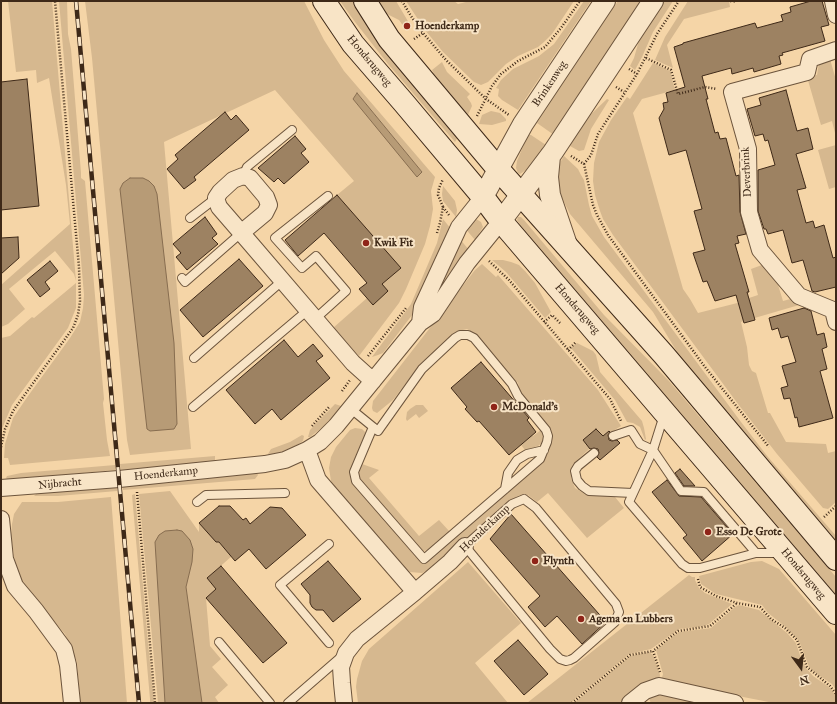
<!DOCTYPE html>
<html>
<head>
<meta charset="utf-8">
<style>
	body { margin:0 }
	#map { position:relative; width:837px; height:704px; overflow:hidden; background:#f5d5a7; font-family:"IM FELL Great Primer",serif }
	canvas { display:block }
	.frame { position:absolute; inset:0; border:2px solid #3e2918; pointer-events:none }
	.north { position:absolute; left:781px; top:648px; width:40px; height:40px; -webkit-text-stroke:3px #f8e4c6; paint-order:stroke; rotate:165deg; font-size:11px; font-weight:700; line-height:16px; text-align:center; color:#3e2918 }
	.north::after { content:''; display:block; margin:auto; width:14px; height:18px; background:#3e2918; clip-path:polygon(50% 0,100% 100%,50% 72%,0 100%) }
</style>
</head>
<body>
<div id="map">
<canvas width="837" height="704"></canvas>
<div class="frame"></div>
<div class="north">N</div>
</div>
<script>
const c = document.querySelector('canvas').getContext('2d');
c.lineJoin = 'round';
function fillPath(path, color) { c.fillStyle = color; c.fill(path, 'evenodd'); }
const poly = rows => new Path2D(rows.map(r => 'M' + r).join(''));
function trace(path, color, width, dash) { c.strokeStyle = color; c.lineWidth = width; c.lineCap = dash ? 'butt' : 'round'; c.setLineDash(dash || []); c.stroke(path); }
function write(font, color, halo, rows, align = 'center') {
  c.font = font + ' "IM FELL Great Primer",serif'; c.lineWidth = 4; c.setLineDash([]); c.textBaseline = 'middle'; c.strokeStyle = halo; c.fillStyle = color; for (const [text, x, y, turn = 0] of rows) {
    c.save(); c.translate(x, y); c.rotate((+turn || 0) * Math.PI / 180); c.textAlign = isNaN(turn) ? turn : align; if (halo) c.strokeText(text, 0, 0); c.fillText(text, 0, 0); c.restore();
  }
}
const green = poly([
	[8,1,52,1,76,281,74,274,55,251,9,289,25,309,8,324,1,327,1,285,70,224,66,185,49,78,37,83,36,70,16,72],
	[59,1,67,1,68,34,71,49,81,173,81,178,85,181,104,399,103,403,107,440,110,456,10,465,8,458,4,458,5,444,13,418,28,396,70,338,80,322,83,308,84,295],
	[85,1,304,1,324,40,344,71,435,177,431,191,433,209,430,226,425,244,406,289,399,303,359,356,333,328,367,298,373,304,382,284,400,268,337,195,354,181,275,90,164,142,191,449,130,455,127,440,92,58],
	[357,93,422,172,417,176,353,99],
	[340,1,357,1,459,135,455,142,388,64,355,22],
	[378,1,396,1,409,23,404,27,399,20,387,14],
	[406,1,454,1,458,4,470,1,574,1,552,34,544,42,538,47,518,56,506,64,488,82,481,85,474,82,443,52,425,30],
	[584,1,591,1,518,110,502,100,498,96,499,89,496,88,501,80,513,69,539,56,554,44],
	[618,1,645,1,554,135,537,123],
	[664,1,673,1,653,32,642,57,635,70,630,66,634,58,640,37],
	[688,1,729,1,730,7,684,19,667,45,673,68,655,60,665,37],
	[830,59,836,80,836,137,832,121,821,125,807,77,817,75,819,63],
	[442,62,447,72,470,94,467,97,471,103,472,106,467,117,441,88,432,70],
	[653,63,670,71,675,90,642,99,633,113,683,289,690,299,698,313,749,300,749,298,758,295,751,269,762,265,775,275,783,301,794,298,800,302,799,305,741,322,747,347,749,365,752,371,756,373,768,413,770,413,786,442,826,444,828,453,836,451,836,502,828,509,823,508,777,454,738,404,613,235,603,219,600,211,595,195,593,181,594,163,599,142,611,120,627,97,630,99],
	[607,99,609,100,591,129,584,150,579,151,570,146,585,120],
	[491,111,500,113,506,119,506,121,492,125,479,124,482,115],
	[529,135,531,135,546,145,532,166,520,174,518,173,516,168,517,161,522,149],
	[836,145,836,187,829,189,818,150],
	[564,156,578,169,581,175,584,180,589,205,592,216,604,237,741,422,768,457,836,536,836,552,703,395,653,312,570,214,560,194,557,174,561,161],
	[443,186,455,201,457,210,456,217,443,201,442,194],
	[518,217,521,217,524,220,604,315,669,381,836,577,836,601,529,239,517,220],
	[443,219,451,229,419,306,383,353,378,355,372,357,411,304,437,243],
	[476,219,481,222,483,227,475,240,464,227,471,221],
	[459,238,469,250,436,296],
	[492,260,503,260,511,262,519,265,525,271,535,283,551,312,545,318,506,272],
	[482,264,496,277,498,275,598,390,621,426,610,433,609,431,575,462,571,470,571,478,575,488,585,494,595,496,607,495,615,497,624,508,587,538,548,493,537,502,528,495,520,495,516,497,436,566,422,573,410,572,405,570,334,486,331,481,329,468,331,457,336,447,350,430,355,428,362,429,366,433,350,474,351,480,419,559,543,457,552,441,552,435,550,429,520,394,518,383,474,333,467,329,463,330,456,333,419,366,393,400,377,413,373,411,372,408,373,401,475,270],
	[76,283,76,308,68,328,12,405,1,431,1,338,10,336,32,317,34,318],
	[577,343,593,351,596,355,600,372,642,421,644,428,646,439,645,440,640,427,633,423,627,422,615,400,571,348],
	[335,404,341,406,324,426,310,437,308,437,310,430],
	[416,405,423,405,428,411,419,418,416,414,407,421,406,419,407,412,410,409],
	[541,430,544,436,543,442,538,446,525,450,521,445,532,435,533,436],
	[302,435,304,436,303,441,297,445,281,452,269,455,268,454,271,449,290,442],
	[215,456,215,460,213,462,121,470,120,464],
	[362,464,379,470,369,478,419,536,439,520,450,532,429,550,423,551,361,481,359,476,359,473],
	[115,465,115,470,8,480,6,478,7,476,21,473],
	[257,473,258,475,255,479,123,490,122,485],
	[117,486,117,491,58,496,34,496,37,493],
	[170,491,199,532,199,523,219,542,232,556,207,578,216,589,206,598,210,646,221,659,212,667,228,685,215,697,219,703,158,703,139,494],
	[135,494,148,643,154,703,150,703,150,699,132,495],
	[111,497,127,703,80,703,77,662,69,643,65,634,27,590,20,578,15,563,11,535,12,524,14,514,22,502,58,502],
	[762,561,779,569,836,635,836,690,832,684,817,674,809,667,799,641,787,628,768,613,762,605,716,594,701,584,699,576,751,562],
	[468,562,521,623,475,663,508,703,358,703,356,687,357,679,362,661,369,649],
	[689,575,692,577,695,577,695,580,699,588,705,593,732,604,709,624,704,626,679,629,651,649,629,654,570,703,527,703],
	[739,605,759,610,787,633,796,643,802,661,806,668,813,676,829,687,836,696,836,703,774,703,661,681,663,674,656,650,679,632,711,628,735,607],
	[649,652,653,655,660,675,659,681,638,688,621,703,574,703,630,656],
	[662,694,713,703,651,703,648,697]
]);
const water = poly([
	[357,93,422,172,417,177,353,99,357,93],
	[130,178,143,178,149,181,154,186,157,194,174,343,177,424,174,429,150,431,147,429,120,189,123,183,130,178],
	[177,530,182,531,190,540,193,549,192,562,186,587,202,703,165,703,155,542,159,535,165,531,177,530]
]);
const building = poly([
	[811,1,822,1,829,25,821,27,825,41,782,53,783,55,779,56,781,64,754,72,753,68,732,74,731,68,702,76,708,99,706,99,715,133,718,132,720,139,726,138,736,176,739,175,740,212,746,234,737,236,739,243,735,244,749,292,747,292,755,320,744,323,736,295,715,301,707,281,703,282,693,253,705,250,694,211,702,209,686,150,669,155,659,118,664,109,663,103,668,102,666,93,685,87,674,47,683,44,683,43,755,23,757,28,783,21,781,15,791,12,790,7,811,1],
	[27,79,39,206,1,210,1,82,27,79],
	[786,90,797,131,808,128,813,149,796,154,806,188,797,190,806,223,813,221,815,228,824,225,833,258,836,257,836,287,815,292,812,291,803,260,792,263,783,230,768,234,766,229,764,229,758,211,758,170,775,165,768,140,765,141,763,134,755,136,747,109,761,105,759,98,786,90],
	[225,112,231,120,236,115,249,130,194,177,196,180,184,189,167,169,178,159,175,155,225,112],
	[295,136,306,149,301,153,309,162,284,184,278,178,274,182,258,168,295,136],
	[337,195,401,268,382,284,388,291,373,305,359,289,367,283,324,233,298,256,285,240,337,195],
	[205,217,217,234,212,238,218,244,187,270,176,257,181,253,173,244,205,217],
	[18,237,19,258,1,274,1,238,18,237],
	[239,259,263,286,203,337,180,310,239,259],
	[50,261,58,271,45,282,50,289,40,297,27,280,50,261],
	[804,308,811,311,817,335,824,333,827,347,822,349,827,369,820,371,833,418,799,427,797,417,795,418,790,398,784,399,781,388,788,386,782,366,796,362,788,336,781,338,778,328,772,330,769,318,804,308],
	[284,340,298,357,313,344,323,356,316,361,330,378,281,420,272,409,255,424,226,390,284,340],
	[481,362,529,418,527,420,536,432,509,455,479,421,477,422,465,409,467,407,451,388,481,362],
	[596,429,603,436,609,431,610,432,608,435,609,440,612,441,617,440,620,443,600,460,597,457,599,453,598,449,594,448,590,449,583,440,596,429],
	[680,469,695,486,684,486,675,473,680,469],
	[667,480,679,496,701,497,733,534,702,561,683,538,687,535,652,492,667,480],
	[219,506,230,506,243,520,246,518,250,524,270,507,282,508,306,535,266,569,249,549,235,561,219,542,216,542,199,523,219,506],
	[511,514,606,622,582,644,557,616,545,627,528,607,540,596,490,539,511,514],
	[328,561,361,599,333,622,323,610,316,610,312,607,310,603,310,595,301,584,328,561],
	[221,566,287,643,263,663,206,598,216,589,207,578,221,566],
	[518,640,548,674,524,695,494,661,518,640]
]);
const path = poly([
	[402,1,411,16,423,33,446,60,486,99,509,115],
	[731,1,732,2,736,1],
	[414,39,423,33],
	[646,58,671,70,678,94,705,87,717,89],
	[629,69,637,74],
	[616,87,624,92],
	[477,116,492,86,501,74,518,61,545,47,561,28,580,1],
	[571,156,584,164,593,205,597,215,608,235,705,367,769,447],
	[584,164,591,155,598,134,637,74,657,34,679,1],
	[443,207,449,215],
	[437,233,440,223,443,207,438,195,439,188,443,179],
	[489,261,509,280,610,399,621,421],
	[544,322,552,315,560,323],
	[568,350,576,342],
	[368,356,406,308],
	[342,391,350,380],
	[312,426,330,406],
	[1,447,5,429,13,411,73,328,78,315,80,301,79,267,55,1],
	[137,492,155,703],
	[824,517,836,506],
	[698,579,700,587,716,596,737,603,760,607,771,619,785,628,797,640,807,667,830,686,836,694],
	[660,672,653,651,678,631,710,626,736,604],
	[572,703,630,655,653,651]
]);
const service = poly([
	[243,176,247,167,292,130],
	[190,218,216,198],
	[182,278,185,282,241,233],
	[315,319,346,291,316,256,302,268,275,238,328,196],
	[194,358,282,281],
	[193,407,308,310],
	[351,409,378,431,422,369,455,338,460,335,468,335,474,338,512,384,518,396,546,430,548,436,547,442,540,459,424,559,356,481,354,472,373,427],
	[664,415,653,450,681,491,704,492,756,553,781,553],
	[613,436,631,430,640,444,653,450,629,502,682,564,688,568,700,568,756,553],
	[594,453,578,466,575,471,577,480,582,486,589,491,633,493],
	[505,489,508,473,517,460,527,454,544,450],
	[524,499,536,508,616,604,619,612,615,622,574,658,570,660,566,661,560,659,550,649,465,546,512,504,524,499],
	[197,502,206,495,285,493],
	[219,642,270,703],
	[329,643,280,585,329,544],
	[288,703,341,657]
]);
const minor = poly([
	[833,1,836,15],
	[836,50,810,59,807,72,732,92,748,149,749,212,760,250,799,296,833,310,836,322],
	[241,233,265,213,269,205,266,197,250,178,243,176,233,180,220,192,216,198,219,207,251,244,353,363,373,381],
	[420,323,422,307,459,227,483,197],
	[307,450,318,480,415,592,357,639,346,653,341,667,342,683,344,703],
	[1,488,119,479,265,464,285,460,307,450,320,442,336,426,420,323,433,314,467,263,501,221],
	[1,519,5,559,15,586,36,611,64,649,68,665,72,703],
	[415,592,450,562,465,546],
	[630,703,645,691,659,686,735,703]
]);
const tertiary = poly([
	[550,156,548,177,550,195,567,245],
	[483,197,523,124,605,1],
	[501,221,553,152,653,1]
]);
const secondary = poly([
	[324,1,353,44,404,103,483,197,501,221,836,613],
	[365,1,389,39,498,169,664,355,836,559]
]);
const rail = poly([
	[76,1,139,703]
]);
const markers = [
	[407,26,4,"#8f2418"],
	[366,243,4,"#8f2418"],
	[494,407,4,"#8f2418"],
	[708,532,4,"#8f2418"],
	[535,561,4,"#8f2418"],
	[581,619,4,"#8f2418"]
];
const poiNames = [
	["Hoenderkamp",415,26],
	["Kwik Fit",374,243],
	["McDonald's",502,407],
	["Esso De Grote",716,532],
	["Flynth",543,561],
	["Agema en Lubbers",589,619]
];
const streetNames = [
	["Hondsrugweg",369,61,50],
	["Brinkenweg",550,84,-56],
	["Deverbrink",747,172,-93],
	["Hondsrugweg",577,309,49],
	["Hoenderkamp",166,474,-6],
	["Nijbracht",60,484,-5],
	["Hoenderkamp",485,529,-43],
	["Hondsrugweg",803,574,50]
];
fillPath(green, '#d6b88f');
fillPath(water, '#b79b76');
trace(water, '#876d50', 1);
fillPath(building, '#9d8262');
trace(building, '#3e2918', 1);
trace(service, '#6c543c', 10);
trace(minor, '#6c543c', 18);
trace(tertiary, '#6c543c', 22);
trace(secondary, '#3e2918', 24);
trace(path, '#3e2918', 2.5, [1, 2]);
trace(service, '#f8e4c6', 8);
trace(minor, '#f8e4c6', 16);
trace(tertiary, '#f8e4c6', 20);
trace(secondary, '#f8e4c6', 22);
trace(rail, '#3e2918', 4.5);
trace(rail, '#f8e4c6', 3, [9]);
for (const [x, y, r, color] of markers) { const dot = new Path2D(); dot.arc(x, y, r, 0, 2 * Math.PI); c.fillStyle = color; c.fill(dot); trace(dot, '#f8e4c6', 1.5); }
write('bold 11px', '#3e2918', '#f8e4c6', poiNames, 'left');
write('11px', '#3e2918', '#f8e4c6', streetNames);
</script>
</body>
</html>
